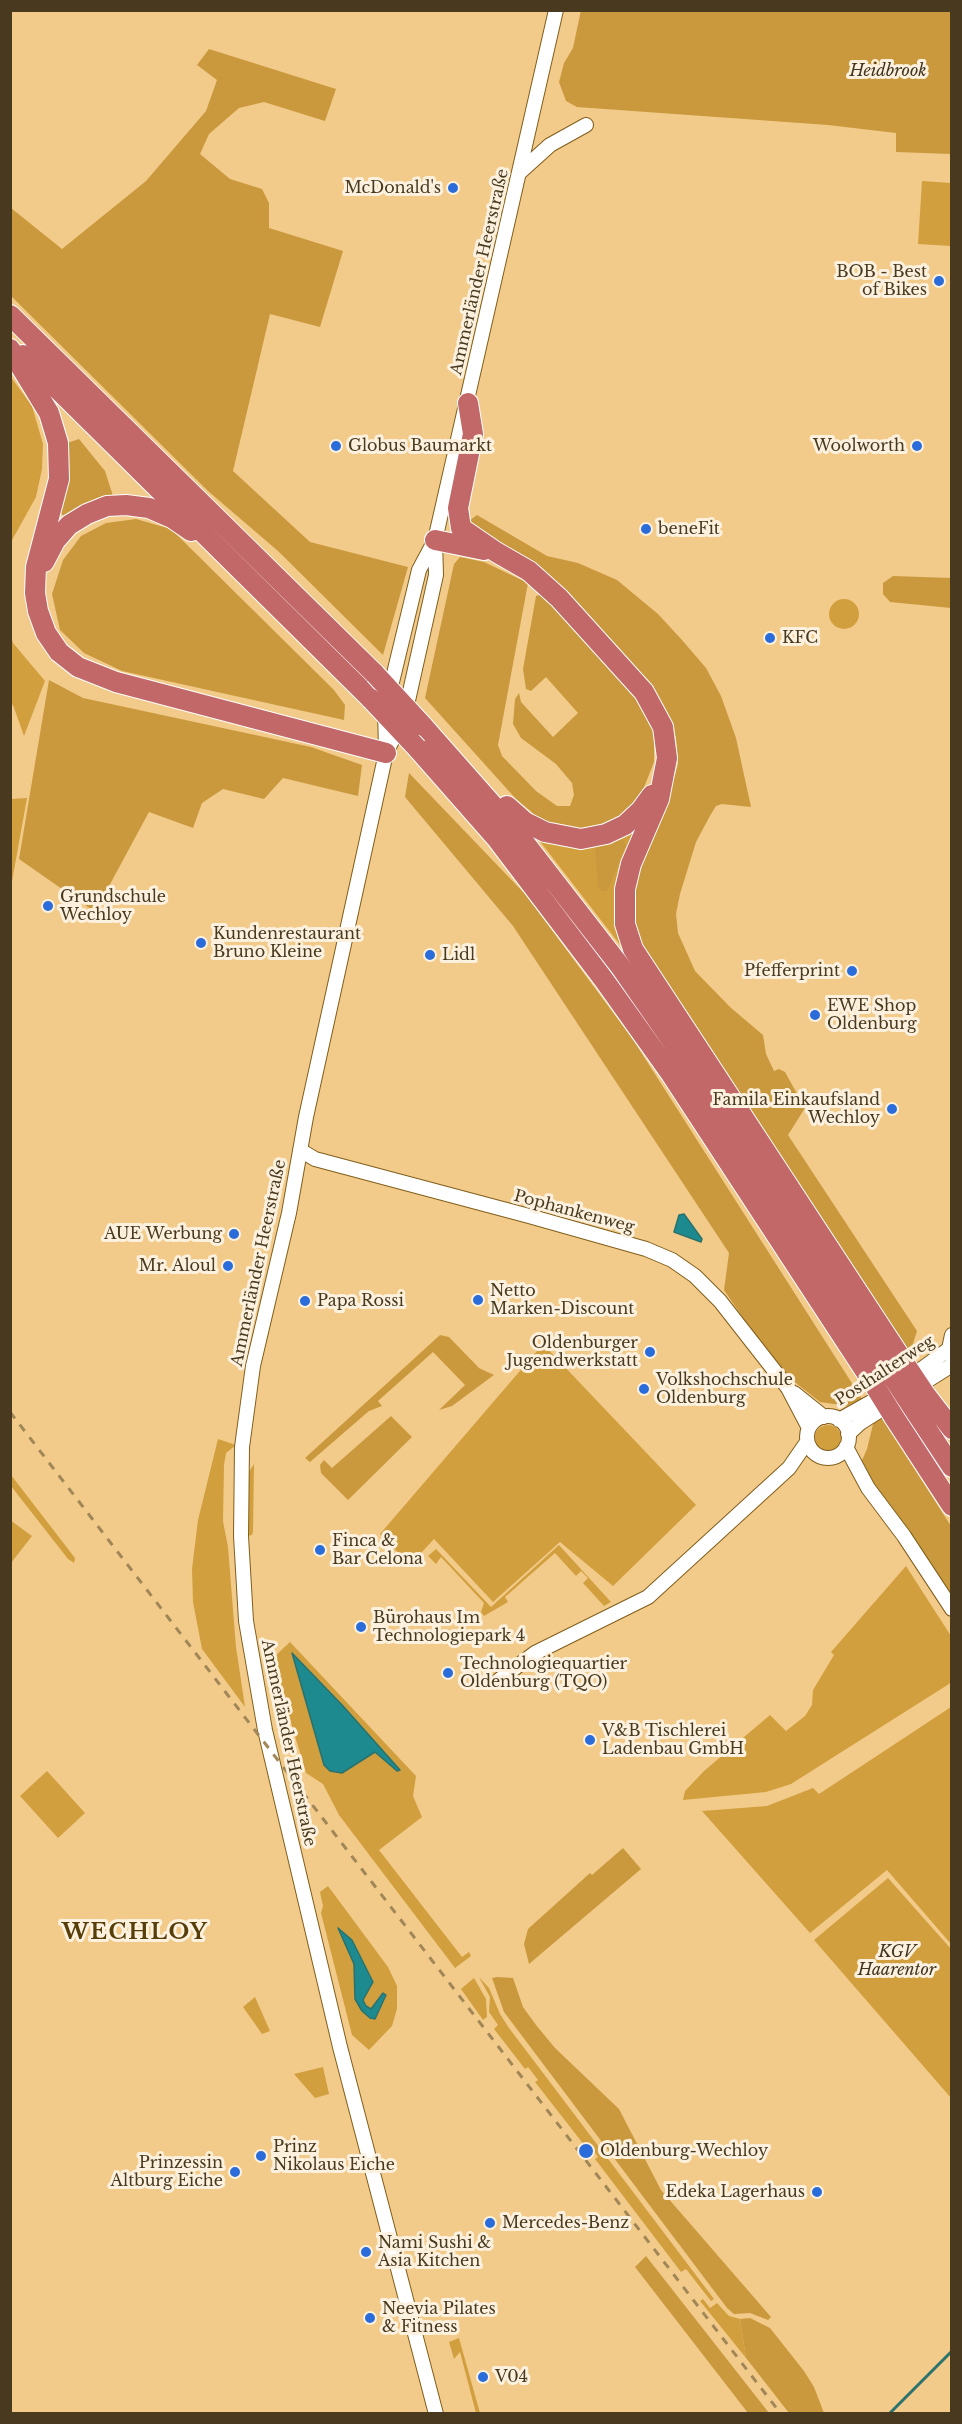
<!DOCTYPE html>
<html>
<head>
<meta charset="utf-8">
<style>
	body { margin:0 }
	#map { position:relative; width:962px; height:2424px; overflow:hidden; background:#f2cb8a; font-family:"Libre Baskerville",serif }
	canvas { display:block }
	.frame { position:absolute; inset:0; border:12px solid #493a1f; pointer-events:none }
</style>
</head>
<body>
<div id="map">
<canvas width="962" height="2424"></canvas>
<div class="frame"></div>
</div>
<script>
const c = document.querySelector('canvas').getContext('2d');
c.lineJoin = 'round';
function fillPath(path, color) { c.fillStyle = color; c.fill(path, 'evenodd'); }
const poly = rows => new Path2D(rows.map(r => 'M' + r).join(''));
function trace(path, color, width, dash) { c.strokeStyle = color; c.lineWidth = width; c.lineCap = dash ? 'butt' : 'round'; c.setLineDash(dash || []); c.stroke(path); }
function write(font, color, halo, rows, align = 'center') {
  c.font = font + ' "Libre Baskerville",serif'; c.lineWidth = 6; c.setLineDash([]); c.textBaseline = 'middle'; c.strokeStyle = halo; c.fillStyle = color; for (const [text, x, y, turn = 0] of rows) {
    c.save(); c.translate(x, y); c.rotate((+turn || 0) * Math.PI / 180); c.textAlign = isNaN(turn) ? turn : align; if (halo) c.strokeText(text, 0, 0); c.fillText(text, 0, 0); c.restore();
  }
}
const green = poly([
	[922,181,951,183,951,246,918,244],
	[11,377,32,406,43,444,42,469,36,497,11,542],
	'829 614a15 15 0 1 1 30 0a15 15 0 1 1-30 0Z',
	[11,636,13,643,45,681,24,736,13,705,11,704],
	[27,798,11,887,11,799],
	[641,818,631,959,535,835],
	[543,1344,696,1505,613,1586,560,1542,493,1602,434,1539,410,1565,380,1534],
	'815 1438a13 13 0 1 1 26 0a13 13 0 1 1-26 0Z',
	[218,1439,236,1445,226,1453,224,1465,223,1521,228,1547,236,1647,245,1707,202,1649,193,1602,192,1569,198,1520],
	[254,1464,253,1531,252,1535,247,1536,247,1475],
	[11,1475,75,1558,74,1563,68,1559,11,1486],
	[10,1520,32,1536,11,1563,10,1563],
	[559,1545,611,1602,604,1606,583,1583,588,1578,581,1571,576,1576,555,1553,505,1597,508,1602,484,1616,481,1612,484,1603,441,1557,436,1564,428,1556,436,1549,491,1607],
	[906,1566,951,1636,951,1681,949,1684,791,1784,766,1792,683,1800,685,1791,704,1771,770,1715,786,1731,805,1716,812,1705,813,1690,834,1655,831,1652],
	[290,1642,416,1776,413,1796,422,1817,379,1850,462,1957,469,1952,471,1956,455,1968,339,1815,323,1784,306,1773,281,1689,275,1656],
	[951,1707,951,1944,887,1870,810,1933,702,1811,767,1806,813,1788,819,1794],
	[47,1771,85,1813,58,1838,20,1796],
	[888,1878,951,1949,951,2098,814,1940],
	[328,1886,388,1967,397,1986,397,2009,392,2026,369,2050,352,2035,321,1913,323,1906,320,1892],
	[479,1977,489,1988,500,2014,509,2028,714,2299,711,2301,686,2269,681,2272,595,2159,598,2157,588,2144,585,2146,535,2082,538,2080,528,2067,525,2069,494,2029,498,2025,489,2012,490,1997],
	[474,1978,486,1999,487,2017,483,2020,461,1989],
	[255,1997,270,2031,262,2034,243,2007],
	[323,2067,329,2094,315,2098,294,2074],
	[703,2299,710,2308,717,2303,729,2316,740,2319,746,2358,700,2301],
	[459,2338,480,2413,476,2413,460,2352,454,2359,449,2342]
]);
const forest = poly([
	[581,10,951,11,951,154,896,152,896,133,828,125,577,107,566,101,559,82,564,63,573,48],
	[209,49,336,89,325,121,264,102,239,108,209,134,200,154,230,179,262,189,269,203,269,228,343,251,320,327,270,314,233,471,310,542,408,567,383,655,278,551,208,491,11,296,11,208,62,249,146,181,206,111,217,80,197,65],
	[79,439,105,471,114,499,66,519,60,512,67,443],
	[477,515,547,556,578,563,617,580,658,614,682,640,706,668,721,696,736,738,751,807,722,804,716,806,711,814,696,842,680,894,676,914,678,933,695,971,730,1007,763,1035,766,1054,774,1071,779,1069,785,1072,805,1108,788,1135,917,1331,909,1356,640,948,634,925,633,899,636,880,666,808,678,764,676,738,668,716,653,691,466,523],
	[136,519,171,529,334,690,345,705,344,720,122,671,84,653,60,630,52,594,63,560,81,536,106,523],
	[460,557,484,562,528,583,498,745,502,756,536,791,557,806,570,806,574,795,572,783,556,764,521,738,513,724,515,699,519,693,521,702,553,737,578,713,546,677,531,691,526,689,523,669,536,596,542,594,634,692,654,729,654,762,641,795,620,817,602,825,580,829,551,824,541,820,516,799,425,698,454,564],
	[893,576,951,578,951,608,890,602,883,594,883,583],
	[49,680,83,698,311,747,362,765,358,796,283,778,264,799,223,789,202,803,193,828,149,812,95,912,19,859],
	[409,773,525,894,632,1038,862,1399,847,1406,820,1402,787,1376,758,1340,724,1290,729,1253,513,926,405,797],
	[613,840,623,840,626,845,607,891,601,891,598,887,595,850,599,844],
	[440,1335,449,1337,479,1368,494,1375,452,1406,439,1410,465,1385,433,1352,378,1401,382,1406,369,1411,310,1462,305,1458],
	[391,1416,412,1437,348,1500,321,1473,320,1465,324,1460,332,1468],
	[881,1417,951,1526,951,1599,860,1465,867,1449,874,1420],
	[623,1848,641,1869,529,1964,524,1944,528,1929,590,1873,592,1875],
	[497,1977,513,1978,523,2007,536,2025,555,2048,619,2109,661,2190,771,2317,768,2320,750,2313,734,2314,727,2308,504,2012,492,1978],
	[646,2256,769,2413,748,2413,635,2267],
	[750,2318,770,2328,804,2371,814,2387,824,2413,789,2413,746,2358,740,2319]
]);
const water = poly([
	[684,1214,702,1239,701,1242,674,1232,679,1215,684,1214],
	[292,1653,343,1706,400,1770,397,1771,375,1752,342,1773,330,1771,324,1765,292,1653],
	[338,1928,352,1940,373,1982,363,2000,366,2006,371,2009,383,1993,386,1995,375,2019,370,2018,362,2011,355,1999,354,1964,338,1928]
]);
const stream = poly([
	[889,2414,952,2351]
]);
const tertiary = poly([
	[519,173,550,145,586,125],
	[435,540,436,575,405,714,386,753,306,1117,289,1213,253,1366,242,1447,241,1536,246,1621,265,1730,340,2047,436,2414],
	[386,748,385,711,419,570,435,540,556,10],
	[300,1150,315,1159,529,1216,646,1249,672,1260,695,1276,720,1301,788,1388,809,1428],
	[952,1335,949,1349,952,1357],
	[908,1379,949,1349],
	[794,1393,824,1417],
	'807 1437a21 21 0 1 1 42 0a21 21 0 1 1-42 0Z',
	[839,1420,887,1393],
	[848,1434,860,1423,952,1365],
	[846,1447,868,1488,904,1536,952,1609],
	[499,1680,535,1653,648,1597,789,1468,807,1442]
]);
const motorway = poly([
	[10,315,375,674],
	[10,349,49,413,58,443,59,479,36,567,35,593,38,611,46,633,59,652,78,667,116,682,386,753],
	[23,355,371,699],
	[468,403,473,434,458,508,461,528,496,552,529,571,559,598,644,692,663,727,667,758,659,799,631,864,625,889,625,924,633,949,903,1361],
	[435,540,484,550],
	[44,562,55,541,69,525,87,514,107,506,126,505,149,508,172,518,191,531],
	[423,726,513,828,620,966,686,1061,889,1371],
	[417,748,497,839,604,980,671,1074,873,1383],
	[507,806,525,822,545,832,581,839,606,834,625,825,641,810,652,795],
	[925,1394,952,1429],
	[911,1405,952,1467],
	[894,1417,952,1506]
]);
const rail = poly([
	[10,1412,781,2414]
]);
const motorwayBridge = poly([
	[375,674,423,726],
	[371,699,417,748],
	[903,1361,925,1394],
	[889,1371,911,1405],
	[873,1383,894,1417]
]);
const markers = [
	[453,188,6,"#2a6cd9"],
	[939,281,6,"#2a6cd9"],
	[336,446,6,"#2a6cd9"],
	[917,446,6,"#2a6cd9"],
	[646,529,6,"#2a6cd9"],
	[770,638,6,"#2a6cd9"],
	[48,906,6,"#2a6cd9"],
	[201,943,6,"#2a6cd9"],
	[430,955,6,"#2a6cd9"],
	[852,971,6,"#2a6cd9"],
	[815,1015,6,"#2a6cd9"],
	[892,1109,6,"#2a6cd9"],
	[234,1234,6,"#2a6cd9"],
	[228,1266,6,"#2a6cd9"],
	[478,1300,6,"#2a6cd9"],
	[305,1301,6,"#2a6cd9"],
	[650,1352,6,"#2a6cd9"],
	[644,1389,6,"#2a6cd9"],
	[320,1550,6,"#2a6cd9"],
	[361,1627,6,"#2a6cd9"],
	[448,1673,6,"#2a6cd9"],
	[590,1740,6,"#2a6cd9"],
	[586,2151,8,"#2a6cd9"],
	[261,2156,6,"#2a6cd9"],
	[235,2172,6,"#2a6cd9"],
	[817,2192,6,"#2a6cd9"],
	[490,2223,6,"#2a6cd9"],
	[366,2252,6,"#2a6cd9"],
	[370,2318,6,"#2a6cd9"],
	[483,2377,6,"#2a6cd9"]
];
const parkNames = [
	["Heidbrook",888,71],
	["KGV",897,1952],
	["Haarentor",897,1970]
];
const poiNames = [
	["McDonald's",441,188,"right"],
	["BOB - Best",927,272,"right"],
	["of Bikes",927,290,"right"],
	["Globus Baumarkt",348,446],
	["Woolworth",905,446,"right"],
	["beneFit",658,529],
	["KFC",782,638],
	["Grundschule",60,897],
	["Wechloy",60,915],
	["Kundenrestaurant",213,934],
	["Bruno Kleine",213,952],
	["Lidl",442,955],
	["Pfefferprint",840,971,"right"],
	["EWE Shop",827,1006],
	["Oldenburg",827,1024],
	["Famila Einkaufsland",880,1100,"right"],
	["Wechloy",880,1118,"right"],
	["AUE Werbung",222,1234,"right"],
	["Mr. Aloul",216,1266,"right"],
	["Netto",490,1291],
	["Marken-Discount",490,1309],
	["Papa Rossi",317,1301],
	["Oldenburger",638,1343,"right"],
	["Jugendwerkstatt",638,1361,"right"],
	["Volkshochschule",656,1380],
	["Oldenburg",656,1398],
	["Finca &",332,1541],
	["Bar Celona",332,1559],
	["Bürohaus Im",373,1618],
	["Technologiepark 4",373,1636],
	["Technologiequartier",460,1664],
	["Oldenburg (TQO)",460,1682],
	["V&B Tischlerei",602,1731],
	["Ladenbau GmbH",602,1749],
	["Prinz",273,2147],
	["Nikolaus Eiche",273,2165],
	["Oldenburg-Wechloy",600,2151],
	["Prinzessin",223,2163,"right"],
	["Altburg Eiche",223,2181,"right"],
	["Edeka Lagerhaus",805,2192,"right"],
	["Mercedes-Benz",502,2223],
	["Nami Sushi &",378,2243],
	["Asia Kitchen",378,2261],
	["Neevia Pilates",382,2309],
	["& Fitness",382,2327],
	["V04",495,2377]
];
const streetNames = [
	["Ammerländer Heerstraße",480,272,-77],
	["Pophankenweg",574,1212,15],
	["Ammerländer Heerstraße",259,1263,-78],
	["Posthalterweg",885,1371,-33],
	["Ammerländer Heerstraße",288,1743,78]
];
const districtNames = [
	["WECHLOY",135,1933]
];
fillPath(green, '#d29f3f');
fillPath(forest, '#ca993d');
fillPath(water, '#1d8a8f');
trace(water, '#2a726d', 1.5);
trace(stream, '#2a726d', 3);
trace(tertiary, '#815e1b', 16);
trace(motorway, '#fff', 22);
trace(tertiary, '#fff', 14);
trace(motorway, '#c36869', 20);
trace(rail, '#a18657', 3, [8, 8]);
trace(motorwayBridge, '#fff', 22, []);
trace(motorwayBridge, '#c36869', 20);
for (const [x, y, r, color] of markers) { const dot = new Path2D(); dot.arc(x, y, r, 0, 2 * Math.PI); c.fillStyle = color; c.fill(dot); trace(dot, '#fcf1de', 2); }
write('italic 16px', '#413521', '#fcf1de', parkNames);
write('16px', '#493a1f', '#fcf1de', poiNames, 'left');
write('16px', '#493a1f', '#fcf1de', streetNames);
c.letterSpacing = '1.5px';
write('bold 22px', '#573d07', '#fcf1de', districtNames);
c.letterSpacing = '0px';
</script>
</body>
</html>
